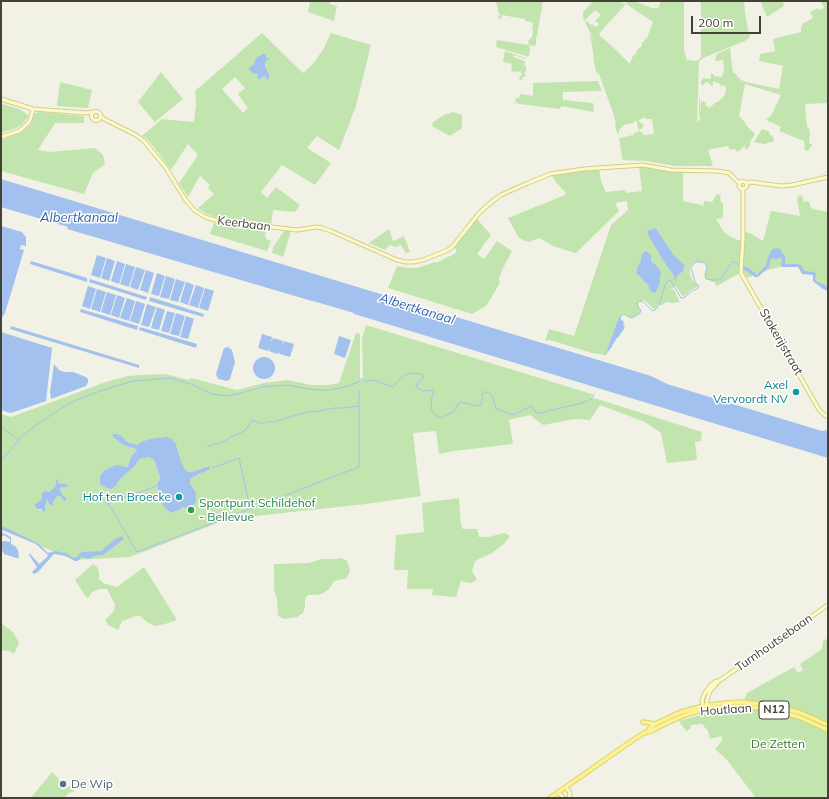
<!DOCTYPE html>
<html>
<head>
<meta charset="utf-8">
<style>
	body { margin:0 }
	#map { position:relative; width:829px; height:799px; overflow:hidden; background:#f2f1e5; font-family:Mulish,sans-serif }
	canvas { display:block }
	.frame { position:absolute; inset:0; border:2px solid #444135; pointer-events:none }
	.scale { position:absolute; left:691px; top:16px; width:70px; height:18px; box-sizing:border-box; border:2px solid #444135; border-top:0; padding-left:5px; font-size:12px; line-height:14px; white-space:nowrap; color:#444135; -webkit-text-stroke:3px #fff; paint-order:stroke }
</style>
</head>
<body>
<div id="map">
<canvas width="829" height="799"></canvas>
<div class="frame"></div>
<div class="scale">200 m</div>
</div>
<script>
const c = document.querySelector('canvas').getContext('2d');
c.lineJoin = 'round';
function fillPath(path, color) { c.fillStyle = color; c.fill(path, 'evenodd'); }
const poly = rows => new Path2D(rows.map(r => 'M' + r).join(''));
function trace(path, color, width, dash) { c.strokeStyle = color; c.lineWidth = width; c.lineCap = dash ? 'butt' : 'round'; c.setLineDash(dash || []); c.stroke(path); }
function write(font, color, halo, rows, align = 'center') {
  c.font = font + ' Mulish,sans-serif'; c.lineWidth = 3; c.setLineDash([]); c.textBaseline = 'middle'; c.strokeStyle = halo; c.fillStyle = color; for (const [text, x, y, turn = 0] of rows) {
    c.save(); c.translate(x, y); c.rotate((+turn || 0) * Math.PI / 180); c.textAlign = isNaN(turn) ? turn : align; if (halo) c.strokeText(text, 0, 0); c.fillText(text, 0, 0); c.restore();
  }
}
const green = poly([
	[310,1,330,1,330,4,337,6,334,21,308,12],
	[497,1,543,1,538,30,538,32,537,36,536,38,536,45,533,46,529,45,530,49,529,57,496,47,497,40,529,45,528,41,532,37,533,31,532,27,533,24,532,22,525,21,525,19,502,15,502,18,500,19,498,18,500,15,498,11,498,8,496,2],
	[593,1,615,1,626,4,628,1,634,1,652,8,658,8,661,1,684,1,684,51,687,60,696,61,699,60,701,57,701,1,744,1,745,12,748,30,751,33,749,38,745,41,703,58,699,62,697,122,701,118,700,117,699,117,699,98,700,98,700,116,701,101,706,102,705,105,709,108,715,103,719,101,725,95,726,89,725,85,723,86,720,85,719,83,716,83,715,81,713,82,713,85,712,86,707,82,705,83,704,85,702,85,701,83,701,81,704,78,709,79,711,78,711,73,713,74,714,76,722,77,723,73,724,72,723,60,717,61,715,60,717,54,730,48,733,73,735,73,741,80,746,82,779,89,783,66,759,61,760,54,775,51,773,39,801,32,801,27,803,26,802,24,813,18,810,12,818,8,819,10,822,9,824,7,821,1,828,1,828,103,805,104,807,127,809,128,810,134,809,143,813,145,810,147,809,150,807,151,804,149,805,145,804,143,804,141,779,131,781,127,766,120,772,114,781,95,745,84,739,116,745,122,746,125,755,134,750,142,750,145,747,149,745,149,745,146,744,145,743,148,737,152,735,149,731,150,727,146,708,150,713,166,674,166,646,161,622,160,618,137,622,158,623,160,619,138,633,135,634,135,634,133,638,132,638,130,639,130,636,120,633,123,624,125,619,130,619,133,618,134,617,133,615,125,616,125,613,113,599,74,596,72,595,66,594,64,594,61,592,45,592,44,589,33,593,40,593,39,585,22,587,21,591,25,592,24,596,27,599,24,595,21,601,15,595,10,584,21,583,16,583,12],
	[626,4,653,22,647,38,645,39,644,42,642,42,642,46,638,49,636,53,633,56,630,63,629,63,613,47,599,35,601,31],
	[645,116,646,119,652,119,654,134,643,135,642,132,639,132,639,130,642,128,644,126,642,123,641,123,638,120,644,118],
	[761,1,783,1,784,6,767,17,762,6],
	[262,33,303,73,312,65,323,50,331,33,371,45,356,106,339,150,317,136,307,148,331,163,315,185,282,165,261,192,267,198,276,187,300,205,295,212,273,210,271,225,267,223,217,218,205,213,198,208,214,194,208,188,210,185,200,176,188,197,179,183,198,155,188,144,171,170,160,155,148,140,142,136,162,119,194,122,196,104,195,91],
	[262,54,265,54,266,55,266,59,267,58,265,68,269,74,266,79,265,76,260,79,258,78,253,65,259,55],
	[235,77,245,88,238,94,248,108,243,113,222,89],
	[505,51,526,58,526,59,514,55,513,57,525,61,524,65,526,66,526,71,524,73,526,76,523,77,522,80,520,80,519,78,522,74,521,72,520,71,517,72,516,71,516,72,511,71,512,64,503,62],
	[161,72,183,99,155,122,138,102],
	[598,81,602,91,563,92,563,100,593,103,594,112,561,106,560,109,519,104,515,102,516,98,519,98,520,94,533,96,533,83],
	[60,82,92,90,88,108,57,106],
	[3,104,19,109,27,114,28,116,25,121,21,125,16,128,1,133,1,108],
	[40,112,84,116,84,123,55,123,38,150,50,152,95,148,103,155,105,164,93,173,84,194,1,171,1,140,20,133,26,129,31,124,35,113],
	[453,112,460,114,462,115,462,128,450,136,435,128,432,126,433,122,444,115],
	[762,129,770,132,769,134,773,136,774,142,771,142,764,144,754,142],
	[639,166,683,172,683,201,701,205,703,207,704,201,712,202,717,194,721,196,720,200,721,202,723,203,723,218,716,219,724,232,731,237,738,240,745,241,745,232,752,234,763,241,771,211,800,216,797,199,799,195,802,196,804,202,807,201,809,202,811,207,813,209,828,212,828,289,816,282,814,275,805,273,798,266,785,266,771,269,747,278,743,272,738,274,717,286,714,282,712,282,705,278,706,278,705,275,707,267,705,263,701,262,695,262,690,267,690,275,693,281,698,285,697,287,691,290,686,295,682,296,676,286,670,289,674,290,680,302,673,303,666,302,662,305,661,305,658,304,657,307,654,309,644,300,638,302,638,305,641,312,635,317,632,318,622,314,620,315,607,350,608,351,605,355,592,353,550,340,545,341,549,329,574,336,611,225,628,210,627,201,615,203,619,211,577,252,575,253,553,246,539,238,529,242,523,240,519,238,508,218,560,197,564,196,566,193,555,181,552,175,582,170,599,169,601,181,606,192,624,190,627,193,642,191],
	[656,228,673,254,679,261,675,280,673,274,666,265,647,231],
	[641,256,651,258,651,261,656,266,656,292,653,293,651,292,648,285,637,274,636,271,641,261],
	[477,219,491,235,477,254,484,259,497,241,512,251,502,270,499,279,500,283,486,306,472,314,388,288,397,266,408,268,417,268,435,262,436,263,454,254,457,251,454,247],
	[214,223,267,228,265,236,266,237,266,239,271,241,267,251,210,234],
	[389,229,393,241,404,236,410,252,406,253,400,244,399,246,396,247,390,245,385,250,369,243],
	[285,230,291,231,283,257,272,253,273,247],
	[366,325,592,394,591,397,702,432,701,441,695,442,697,460,667,463,661,433,645,422,600,405,590,420,575,419,543,425,530,415,509,420,513,444,454,451,439,454,436,431,413,433,418,477,421,496,366,504,228,519,130,557,74,560,2,530,3,531,1,534,1,414,11,417,106,382,128,376,140,375,166,374,188,380,191,378,237,390,264,383,288,380,311,385,328,385,339,383,356,333,360,334,360,378,363,378,362,339],
	[113,434,124,440,127,442,137,445,143,441,163,437,177,446,182,464,186,471,191,472,208,466,209,470,199,474,190,479,190,484,194,489,196,497,185,508,184,507,182,507,181,509,171,513,169,512,163,505,158,491,157,484,159,481,160,477,155,462,153,459,148,456,143,458,140,459,137,462,135,466,120,479,116,486,111,489,101,485,100,478,101,473,103,471,113,466,126,467,128,466,130,459,133,454,137,450,136,449,123,445,112,436],
	[58,481,58,483,66,484,68,487,62,487,60,489,62,494,66,498,64,501,60,496,58,495,56,496,53,502,53,506,51,505,47,500,45,506,46,510,43,512,41,510,37,509,34,506,35,504,37,504,41,500,42,492,46,491,49,492,52,490,56,487],
	[459,498,461,525,463,529,477,529,479,537,488,537,505,533,510,536,505,543,492,553,475,561,472,571,477,580,470,583,461,581,456,597,432,595,433,589,407,589,408,570,394,570,396,535,424,532,422,503],
	[341,558,347,561,350,571,347,578,334,581,330,588,322,594,316,595,308,595,305,599,305,607,303,613,297,617,284,619,278,616,277,599,274,589,274,564,309,563,321,559,335,559],
	[93,564,97,567,99,571,99,579,103,583,117,587,144,567,177,620,165,624,155,626,147,622,140,616,136,616,122,621,118,630,108,625,105,620,114,611,115,604,107,589,99,589,92,592,88,598,86,597,75,580],
	[1,623,13,632,19,643,14,654,9,651,1,650],
	[828,638,828,798,756,798,727,760,715,749,722,741,721,736,710,739,708,731,702,724,691,725,690,729,686,731,679,721,700,715,725,711,740,710,747,693,794,667,798,673,803,670,800,664,822,649,823,641],
	[52,772,58,778,58,779,60,781,59,783,60,784,58,786,63,790,70,786,75,791,69,793,64,798,31,798]
]);
const water = poly([
	[262,54,265,54,266,55,266,59,268,58,269,58,269,59,266,61,265,67,269,74,269,77,267,80,265,76,260,79,258,79,257,74,252,73,249,69,249,68,253,65,257,57],
	[1,179,651,376,667,384,822,431,828,430,828,458,374,320,354,314,354,313,313,301,312,301,67,229,68,227,1,207],
	[1,226,22,232,26,237,26,246,21,245,20,249,24,250,5,313,1,319],
	[656,228,673,254,684,265,684,267,683,271,677,276,675,281,673,274,666,265,648,235,647,231],
	[777,248,780,249,785,257,785,264,798,264,801,265,804,271,814,272,816,274,815,279,816,281,828,287,828,291,823,289,814,282,813,281,813,275,802,274,798,267,782,267,781,265,782,261,781,257,777,259,771,258,769,267,758,277,755,277,742,268,742,265,750,269,757,275,758,274,766,265,768,258,770,253,773,249],
	[645,251,648,252,651,256,651,261,656,265,661,272,659,285,656,292,654,293,650,291,648,285,636,273,637,268,641,261,641,256],
	[97,255,106,258,100,278,91,275],
	[107,258,115,261,109,281,101,278],
	[31,261,87,278,87,282,30,264],
	[117,261,125,264,119,284,111,281],
	[126,264,135,267,129,287,120,284],
	[136,267,145,270,138,290,130,287],
	[146,270,154,273,148,293,140,290],
	[157,273,165,276,159,296,151,294],
	[166,276,175,279,169,299,160,297],
	[90,279,147,297,146,300,89,282],
	[176,279,185,282,178,302,170,300],
	[186,282,194,285,188,305,180,302],
	[196,285,204,288,198,308,189,305],
	[88,286,96,289,90,309,82,306],
	[205,288,214,291,208,311,199,308],
	[97,289,106,292,100,312,91,309],
	[107,292,116,295,110,315,101,312],
	[117,295,125,298,119,318,111,315],
	[150,297,204,314,203,317,149,301],
	[127,298,135,301,129,321,120,318],
	[136,301,145,304,139,324,130,321],
	[147,304,156,307,149,327,141,325],
	[157,307,165,310,159,330,151,328],
	[81,309,138,326,137,330,80,312],
	[167,311,175,313,169,333,161,331],
	[176,313,185,316,179,336,170,334],
	[622,314,624,315,621,316,620,319,623,321,624,328,608,351,607,350,619,317],
	[186,316,194,319,188,339,180,337],
	[11,326,139,365,139,368,10,329],
	[140,327,197,344,196,348,139,330],
	[1,332,52,348,46,401,14,412,10,413,1,410],
	[262,334,272,337,271,343,273,338,283,341,282,346,284,341,294,344,290,357,280,354,280,351,279,354,274,353,269,351,269,348,268,351,258,348],
	[339,336,351,340,345,358,334,354],
	[228,347,232,350,235,362,230,379,227,381,218,379,216,374,224,348],
	'253 368a11 11 0 1 1 22 0a11 11 0 1 1-22 0Z',
	[54,364,59,370,64,372,73,372,86,377,88,379,88,382,86,386,51,399,50,392],
	[113,434,116,434,120,435,127,442,137,445,143,441,155,438,167,437,173,440,176,444,182,464,186,471,191,472,209,466,210,468,209,470,199,474,190,479,190,484,192,486,196,493,196,500,195,504,186,508,183,507,182,507,181,509,171,513,165,508,163,505,158,491,157,484,159,481,160,477,155,462,153,459,148,457,143,458,140,459,137,462,135,466,120,479,116,486,111,489,107,488,101,485,100,483,100,476,103,471,113,466,117,465,126,467,128,466,130,459,133,454,137,450,136,449,123,445,113,437,112,435],
	[57,479,58,483,66,484,68,486,67,487,62,487,60,489,62,494,66,498,66,501,64,501,60,496,57,496,53,502,53,506,49,504,48,501,47,500,45,506,46,510,43,512,41,509,37,509,34,505,41,500,42,492,46,491,49,492,55,487,56,485,56,480],
	[1,526,11,530,39,544,48,553,55,551,66,553,68,554,71,557,74,558,77,557,79,554,82,552,101,551,114,540,122,536,124,539,103,555,94,556,89,559,81,557,78,561,75,561,66,556,54,554,38,572,34,574,32,572,37,567,29,555,31,553,31,555,39,564,47,557,48,555,36,544,1,529],
	[1,532,11,537,11,544,15,546,18,550,19,558,16,558,4,554,1,548,2,543,3,541,5,541,10,542,10,539,4,535,1,537]
]);
const stream = poly([
	[625,315,632,318,640,313,641,310,638,307,637,303,639,302,642,301,653,311,656,309,659,305,665,285,668,280,671,281,681,298,685,297,692,291,697,289,699,286,695,282,691,268,695,262,701,262,705,263,707,267,705,275,706,279,712,280,717,280,723,277,727,269,732,262,735,262,739,265],
	[621,317,620,319,624,323],
	[618,337,624,328,624,326],
	[605,355,612,346],
	[363,381,374,380,392,387,395,385,402,377,407,374,413,373,421,374,423,376,422,379,417,384,416,386,419,389,424,391,433,390,434,391,431,401,432,411,437,416,442,418,448,414,453,412,455,410,458,404,461,402,478,406,481,405,482,403,482,395,484,392,487,392,491,394,493,398,496,409,514,415,531,406,533,407,536,413,540,413,582,403,591,399,594,394],
	[267,422,274,422,307,412,320,411,334,408,344,408,358,406],
	[1,426,19,441],
	[208,446,222,442,244,431,253,420,259,423,265,423],
	[1,461,23,435,52,414,72,402,100,391,133,381,171,378,191,384,212,394,226,396,238,394,262,387,271,386,288,385,308,389,319,390,330,390,349,386,360,381],
	[212,468,239,458,250,508],
	[157,486,108,503,137,552,359,467,359,390]
]);
const secondary = poly([
	[1,99,33,109,86,113,93,112],
	'91.5 116a4.5 4.5 0 1 1 9 0a4.5 4.5 0 1 1-9 0Z',
	[100,115,104,119,136,135,144,141,166,168,185,199,189,204,194,210,205,217,218,221,297,230,317,227,322,228,331,231,397,260,406,262,413,262,423,260,448,250,453,246,480,212,494,200,501,195,528,183,550,174,584,169,643,165,671,170,716,171,724,172,729,173,739,183],
	[1,137,19,131,24,127,29,122,31,117,33,109],
	[746,183,747,186,745,188,741,189,739,186,740,182,743,181,746,183,751,182,781,186,792,185,828,177],
	[743,189,743,239,741,270,741,273,818,408,822,413,828,417],
	[707,707,707,700,710,691,719,681,828,605],
	[704,710,702,700,705,693,711,685,716,681,719,681],
	[566,787,570,793,569,798],
	[558,792,564,798]
]);
const primary = poly([
	[643,722,655,724],
	[648,732,649,729,655,724,681,712,703,706,725,703,741,702,771,705,801,713,828,725],
	[550,798,633,740,644,733,648,732,651,731,669,722,685,715,698,711,715,708,738,706,771,709,799,717,828,730]
]);
const markers = [
	[796,392,4,"#0f9aa8"],
	[179,497,4,"#0f9aa8"],
	[191,510,4,"#2e9e5b"],
	[63,784,4,"#5c6f8a"]
];
const shields = [
	[774,710,30]
];
const shieldNames = [
	["N12",774,710]
];
const streetNames = [
	["Keerbaan",244,224,7],
	["Stokerijstraat",781,342,60],
	["Turnhoutsebaan",774,643,-35],
	["Houtlaan",726,710,-4]
];
const cultureNames = [
	["Axel",788,385],
	["Vervoordt NV",788,399],
	["Hof ten Broecke",171,497]
];
const leisureNames = [
	["Sportpunt Schildehof",199,503],
	["- Bellevue",199,517]
];
const parkNames = [
	["De Zetten",778,744]
];
const serviceNames = [
	["De Wip",71,784]
];
const waterNames = [
	["Albertkanaal",79,218],
	["Albertkanaal",417,309,17]
];
fillPath(green, '#c2e5af');
fillPath(water, '#a3c1ee');
trace(stream, '#a3c1ee', 1);
trace(secondary, '#d1cd96', 5);
trace(primary, '#e0d266', 5.5);
trace(secondary, '#fdfac5', 3);
trace(primary, '#fbf195', 3.5);
for (const [x, y, r, color] of markers) { const dot = new Path2D(); dot.arc(x, y, r, 0, 2 * Math.PI); c.fillStyle = color; c.fill(dot); trace(dot, '#fff', 1.5); }
for (const [x, y, w] of shields) { const box = new Path2D(); box.roundRect(x - w / 2, y - 9, w, 18, 3); c.fillStyle = '#fff'; c.fill(box); trace(box, '#444135', 1); }
write('bold 11px', '#444135', null, shieldNames);
write('12px', '#444135', '#fff', streetNames);
write('12px', '#0d838f', '#fff', cultureNames, 'right');
write('12px', '#27864d', '#fff', leisureNames, 'left');
write('12px', '#38742a', '#fff', parkNames);
write('12px', '#4e5e75', '#fff', serviceNames, 'left');
write('italic 13px', '#3261ad', '#fff', waterNames);
</script>
</body>
</html>
